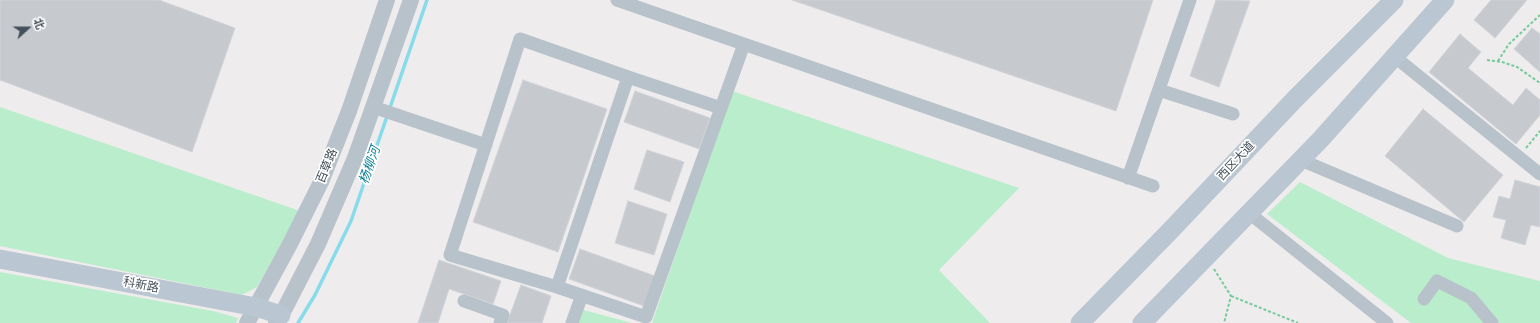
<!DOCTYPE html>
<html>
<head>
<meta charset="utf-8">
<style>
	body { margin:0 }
	#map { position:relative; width:1540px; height:323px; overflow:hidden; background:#efeced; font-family:Inter,"Noto Sans SC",sans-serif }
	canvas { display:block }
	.north { position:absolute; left:8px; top:8px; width:40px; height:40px; -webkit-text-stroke:3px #fff; paint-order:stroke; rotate:69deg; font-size:11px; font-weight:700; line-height:16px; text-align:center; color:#45515a }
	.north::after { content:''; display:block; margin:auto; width:14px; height:18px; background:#45515a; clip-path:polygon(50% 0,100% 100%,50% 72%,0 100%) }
</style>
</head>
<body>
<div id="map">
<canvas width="1540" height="323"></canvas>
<div class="north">北</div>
</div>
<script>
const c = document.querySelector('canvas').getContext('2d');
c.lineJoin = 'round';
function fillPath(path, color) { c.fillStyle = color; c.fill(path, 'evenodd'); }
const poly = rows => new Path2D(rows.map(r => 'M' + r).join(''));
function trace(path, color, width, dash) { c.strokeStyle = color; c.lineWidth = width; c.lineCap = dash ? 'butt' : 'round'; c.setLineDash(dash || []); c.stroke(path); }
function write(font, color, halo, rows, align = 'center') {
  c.font = font + ' Inter,"Noto Sans SC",sans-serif'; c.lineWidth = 3.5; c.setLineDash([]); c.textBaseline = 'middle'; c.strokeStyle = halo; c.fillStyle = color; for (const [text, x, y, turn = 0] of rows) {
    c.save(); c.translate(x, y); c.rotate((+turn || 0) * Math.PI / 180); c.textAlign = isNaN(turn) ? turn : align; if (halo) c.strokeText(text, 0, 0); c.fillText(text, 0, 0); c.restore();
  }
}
const green = poly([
	[732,91,1019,188,939,270,990,323,652,323],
	[0,107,300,211,257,287,242,295,0,246],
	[1300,182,1448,258,1540,281,1540,323,1411,323,1267,214],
	[0,272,213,311,238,318,236,323,0,323],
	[580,309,632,323,575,323]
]);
const stream = poly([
	[298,323,315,295,351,221,427,0]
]);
const building = poly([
	[0,0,159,0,235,28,192,152,0,80,0,0],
	[792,0,1153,0,1116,111,792,0],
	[1216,0,1250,1,1219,87,1190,76,1216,0],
	[1491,0,1527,0,1495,38,1474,20,1491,0],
	[1532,28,1540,34,1540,72,1514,49,1532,28],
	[1460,34,1481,52,1468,68,1513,105,1526,88,1540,100,1540,115,1516,144,1429,72,1460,34],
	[523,80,607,109,558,252,473,222,523,80],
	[635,91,710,118,699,149,624,122,635,91],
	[1423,109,1503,175,1464,222,1385,156,1423,109],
	[647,150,684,162,670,202,634,189,647,150],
	[1515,180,1540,187,1540,227,1531,225,1525,245,1501,238,1506,220,1493,217,1499,196,1510,199,1515,180],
	[628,201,667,214,654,255,615,243,628,201],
	[580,249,655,276,644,306,569,279,580,249],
	[439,260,501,281,493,304,449,289,438,323,418,323,439,260],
	[521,285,551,296,542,323,507,323,521,285]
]);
const path = poly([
	[1487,60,1502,62,1517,67,1540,83],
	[1498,61,1509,44,1540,15],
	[1526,148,1540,131],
	[1214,269,1231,296,1224,323],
	[1231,296,1298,323]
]);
const minor = poly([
	[617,0,1153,186],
	[1395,57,1540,174],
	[1159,90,1233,114],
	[373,107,486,145],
	[721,108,628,77,557,287,646,317,721,108,744,44],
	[1301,160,1457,226],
	[1128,178,1190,0],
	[1249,213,1387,323],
	[557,287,450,255,520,39,628,77],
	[1424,299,1437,281,1471,298,1492,323],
	[464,301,503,315,500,323],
	[572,323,582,295]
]);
const tertiary = poly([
	[247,323,290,244,321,182,349,111,387,0],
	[276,323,285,308,318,244,355,158,411,0]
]);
const secondary = poly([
	[0,259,256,307,281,315],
	[1080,323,1170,231,1295,99,1394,0],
	[1142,323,1321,139,1445,0]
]);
const streetNames = [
	["西区大道",1236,161,-47],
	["百草路",327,166,-68],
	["科新路",141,285,11]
];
const waterNames = [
	["杨柳河",370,165,-71]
];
fillPath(green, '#baedcb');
trace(stream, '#88dbea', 3.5);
fillPath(building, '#c6cacf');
trace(building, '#d0d3d8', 1);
trace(path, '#73cb9a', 2, [3, 2]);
trace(minor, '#b8c2ca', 13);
trace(tertiary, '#b8c2ca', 16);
trace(secondary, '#bac6d1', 19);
write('12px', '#45515a', '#fff', streetNames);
write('italic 13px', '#0e8195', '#fff', waterNames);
</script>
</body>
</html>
